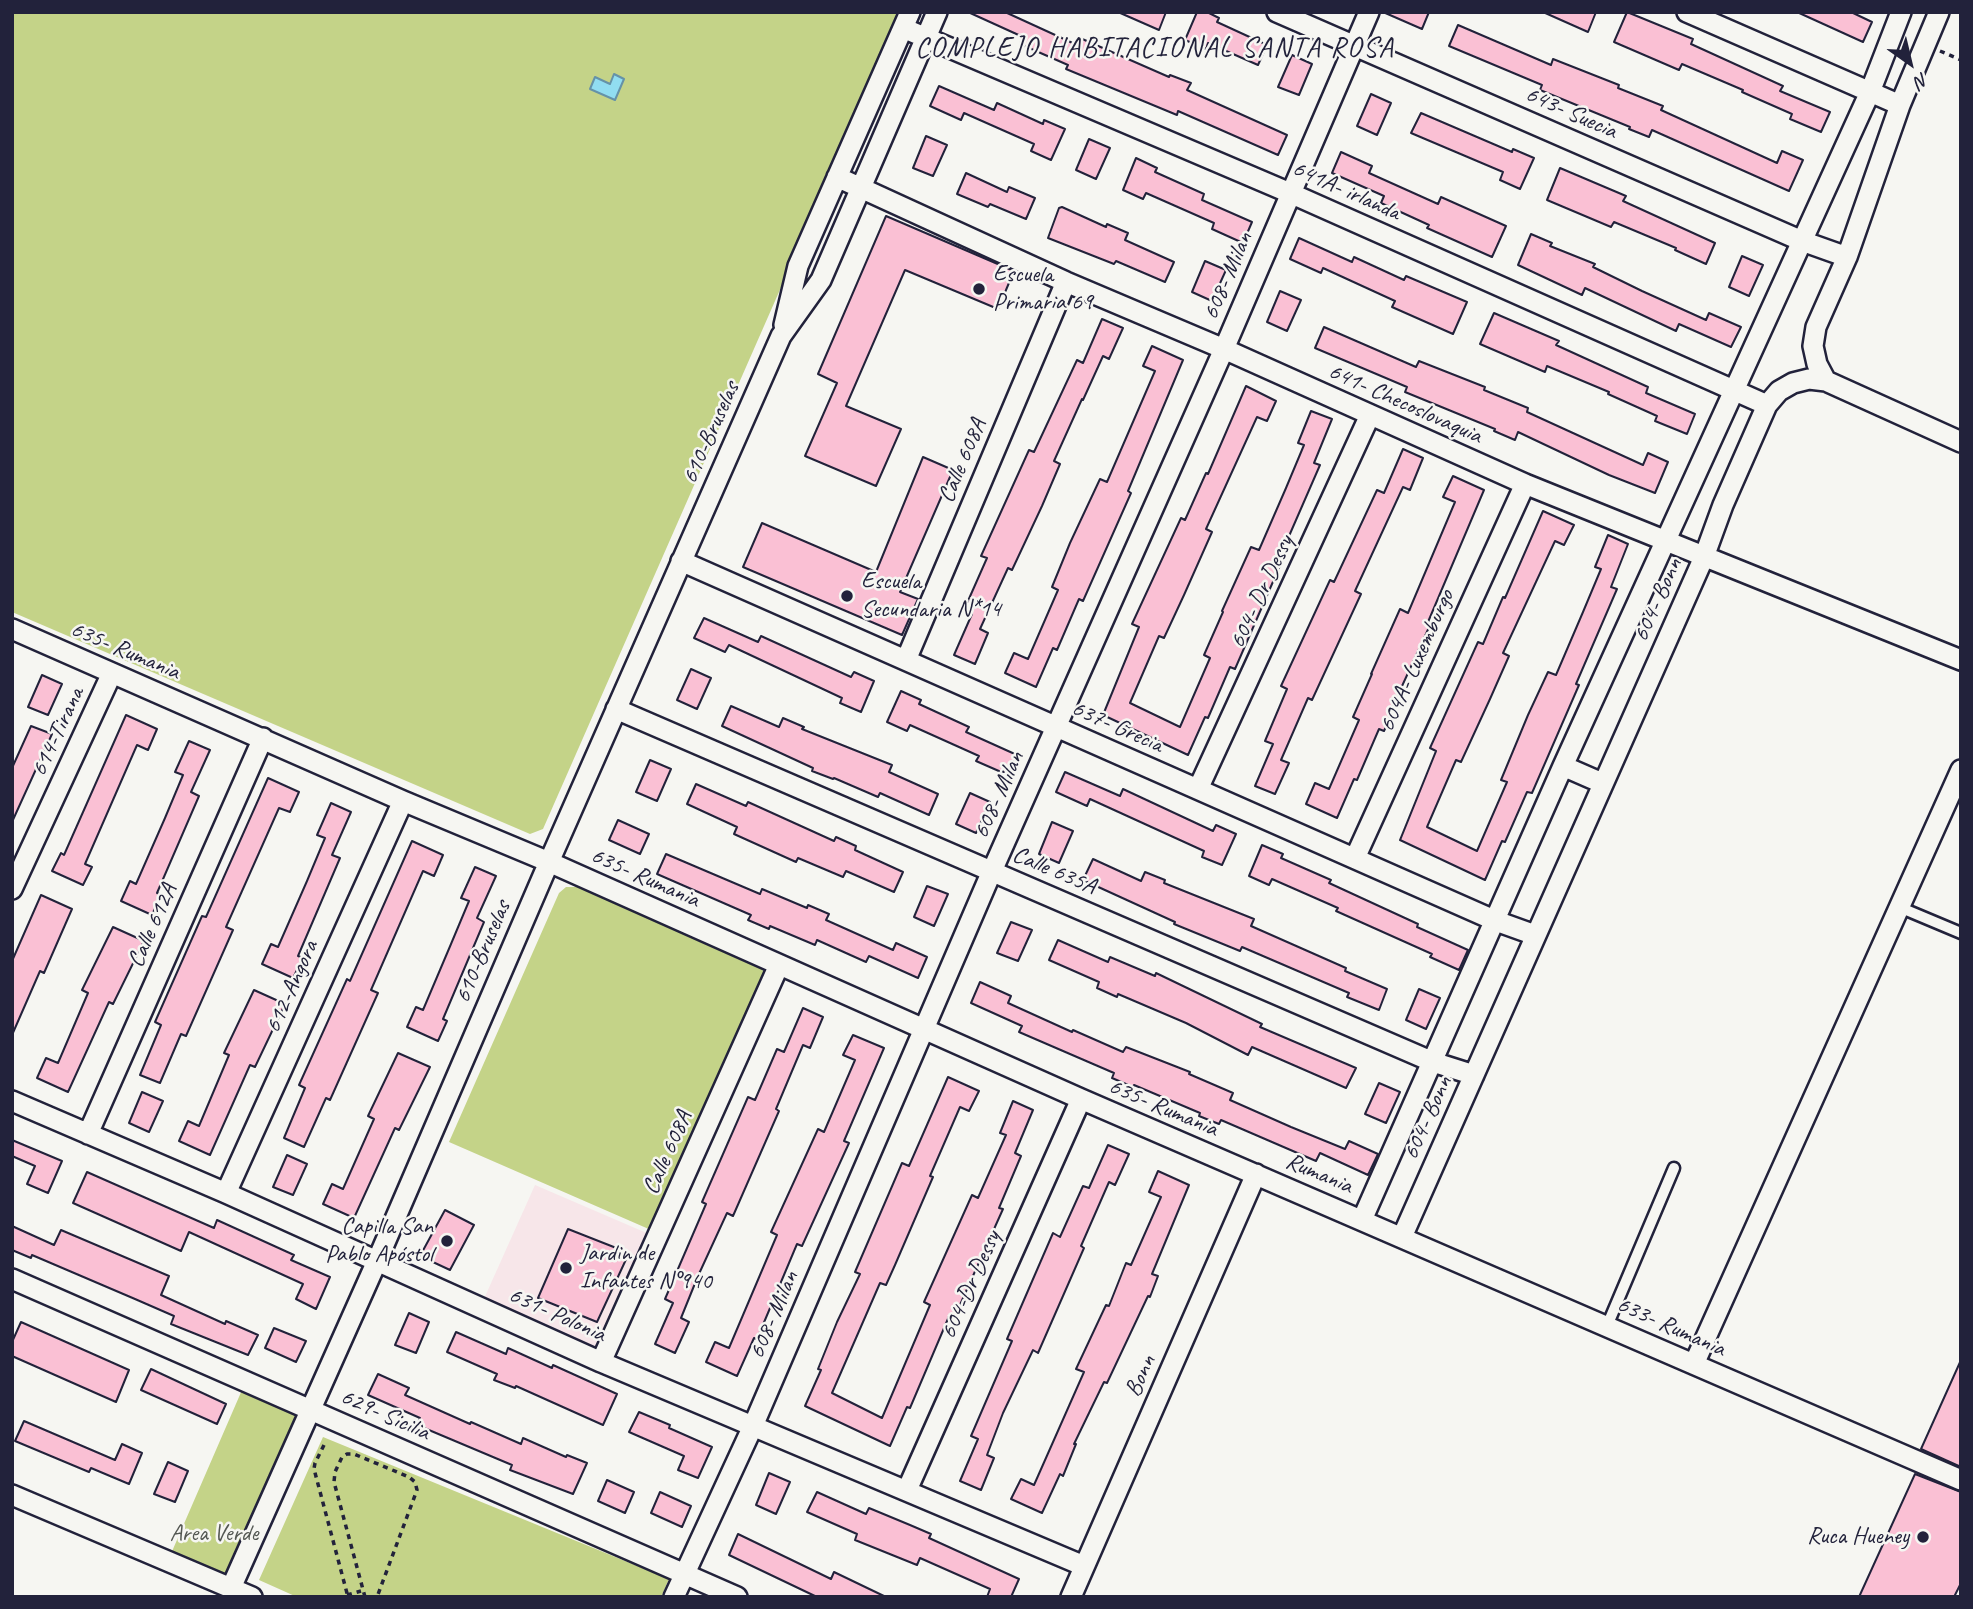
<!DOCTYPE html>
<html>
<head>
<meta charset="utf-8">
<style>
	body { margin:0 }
	#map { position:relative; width:1973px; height:1609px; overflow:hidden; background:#f6f6f2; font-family:Caveat,sans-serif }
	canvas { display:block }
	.frame { position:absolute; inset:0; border:14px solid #22223b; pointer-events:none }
	.north { position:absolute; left:1875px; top:28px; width:70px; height:70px; -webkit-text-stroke:5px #f6f6f2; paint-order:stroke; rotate:146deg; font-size:19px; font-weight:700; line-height:28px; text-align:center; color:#22223b }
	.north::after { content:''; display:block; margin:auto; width:24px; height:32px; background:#22223b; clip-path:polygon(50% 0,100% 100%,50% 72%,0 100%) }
</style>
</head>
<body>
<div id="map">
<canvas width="1973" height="1609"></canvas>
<div class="frame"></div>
<div class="north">N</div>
</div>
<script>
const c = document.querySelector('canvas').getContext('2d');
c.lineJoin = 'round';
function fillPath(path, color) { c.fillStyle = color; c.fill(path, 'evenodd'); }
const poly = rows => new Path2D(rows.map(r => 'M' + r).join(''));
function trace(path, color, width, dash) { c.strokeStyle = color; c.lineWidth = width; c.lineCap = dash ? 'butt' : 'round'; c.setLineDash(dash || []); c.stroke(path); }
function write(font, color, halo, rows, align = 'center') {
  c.font = font + ' Caveat,sans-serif'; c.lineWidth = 5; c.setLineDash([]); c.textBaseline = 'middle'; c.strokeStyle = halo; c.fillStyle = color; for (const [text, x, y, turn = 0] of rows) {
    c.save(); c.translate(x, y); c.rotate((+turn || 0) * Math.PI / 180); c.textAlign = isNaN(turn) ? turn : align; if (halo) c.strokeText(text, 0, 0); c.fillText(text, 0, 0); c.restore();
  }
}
const built = poly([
	[535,1185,649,1234,596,1352,483,1301]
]);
const green = poly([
	[12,12,902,12,543,829,530,834,12,612],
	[566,887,578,887,758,963,763,971,763,983,651,1230,449,1142,559,893],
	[242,1390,299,1417,229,1579,170,1556],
	[323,1437,669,1579,661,1597,297,1597,259,1580]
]);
const water = poly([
	[614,74,624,79,615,100,590,89,595,77,610,84,614,74]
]);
const building = poly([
	[968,12,1005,12,1077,45,1080,38,1169,77,1170,75,1191,83,1187,90,1287,135,1278,155,1178,111,1177,115,1066,69,1068,65,1020,44,1023,37,968,12],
	[1118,12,1166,12,1159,30,1118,12],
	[1197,12,1207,12,1219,18,1217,22,1267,45,1258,65,1208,43,1206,49,1185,40,1197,12],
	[1383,12,1429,12,1422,29,1383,12],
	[1543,12,1596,12,1588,32,1543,12],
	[1627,12,1693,39,1691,44,1783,86,1780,91,1830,112,1821,132,1790,119,1792,114,1742,92,1743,90,1682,64,1679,70,1614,42,1627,12],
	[1797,12,1851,12,1872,22,1863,42,1797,12],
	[1458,25,1551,65,1553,59,1619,85,1618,88,1663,106,1661,110,1777,163,1782,151,1803,160,1789,191,1652,130,1649,137,1629,129,1630,127,1540,90,1542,85,1449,46,1458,25],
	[1292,55,1312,64,1299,95,1278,87,1292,55],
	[939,86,994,110,997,103,1043,124,1044,120,1065,129,1051,160,1031,151,1034,144,964,113,961,120,930,106,939,86],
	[1371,94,1391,103,1377,135,1357,126,1371,94],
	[1421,113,1512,152,1513,149,1534,158,1520,189,1500,180,1503,172,1411,133,1421,113],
	[926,136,947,145,933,176,913,168,926,136],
	[1089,139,1110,148,1096,179,1076,170,1089,139],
	[1341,152,1372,166,1369,173,1438,204,1441,197,1506,226,1492,257,1427,228,1429,225,1381,203,1384,196,1332,173,1341,152],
	[1136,158,1157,168,1155,172,1204,194,1202,200,1252,222,1243,243,1212,229,1214,223,1146,193,1143,199,1123,190,1136,158],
	[1560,168,1626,196,1623,201,1715,243,1706,264,1675,250,1676,248,1614,222,1611,227,1547,200,1560,168],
	[966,173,1007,192,1009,187,1035,198,1026,219,990,204,988,207,957,194,966,173],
	[1062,207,1106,227,1107,224,1128,233,1125,240,1174,262,1165,282,1116,261,1114,264,1048,238,1059,208,1062,207],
	[886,216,1014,271,998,309,905,270,846,406,901,429,876,486,805,456,837,383,818,374,886,216],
	[1531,234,1552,243,1550,246,1595,264,1593,267,1642,291,1706,320,1709,313,1741,327,1731,347,1679,324,1676,331,1585,288,1582,295,1518,265,1531,234],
	[1299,238,1352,262,1354,257,1404,280,1406,276,1467,302,1453,334,1392,307,1395,301,1323,268,1321,273,1290,259,1299,238],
	[1742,256,1763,265,1749,296,1729,287,1742,256],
	[1205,261,1226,270,1212,301,1192,292,1205,261],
	[1280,291,1301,300,1287,331,1267,322,1280,291],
	[1494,313,1559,341,1556,345,1648,387,1646,393,1695,414,1687,434,1655,421,1657,416,1608,394,1609,392,1547,366,1545,372,1480,344,1494,313],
	[1102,319,1123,328,1109,359,1103,356,1083,400,1082,399,1054,461,1060,464,1042,506,1012,570,1008,568,980,629,988,633,975,664,954,655,972,614,964,610,987,558,981,556,1029,450,1034,452,1077,360,1083,363,1102,319],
	[1324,327,1416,367,1419,361,1485,387,1484,390,1528,408,1527,412,1643,465,1648,453,1668,462,1655,493,1609,475,1518,432,1515,440,1494,431,1495,429,1405,392,1407,387,1315,348,1324,327],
	[1152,346,1183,360,1128,491,1131,493,1083,601,1079,599,1057,650,1053,648,1036,687,1005,673,1014,653,1028,659,1058,590,1052,587,1070,543,1100,479,1107,482,1155,371,1143,366,1152,346],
	[1246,386,1276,401,1267,421,1257,417,1206,529,1212,532,1184,595,1164,638,1159,636,1130,703,1180,727,1210,658,1204,655,1223,612,1222,611,1251,547,1259,550,1286,488,1304,445,1298,443,1311,411,1332,419,1314,463,1320,465,1279,559,1282,561,1235,669,1230,667,1208,718,1205,717,1188,755,1103,715,1139,627,1132,624,1181,518,1185,520,1206,473,1208,474,1246,386],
	[1403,449,1423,458,1410,490,1403,487,1355,591,1361,594,1312,700,1308,698,1281,760,1289,763,1275,794,1255,786,1273,744,1265,741,1287,689,1281,686,1330,580,1334,582,1377,490,1384,493,1403,449],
	[923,457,953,470,900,592,918,599,902,635,743,567,762,523,876,572,923,457],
	[1453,476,1484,490,1428,622,1431,623,1391,710,1393,711,1384,731,1379,729,1357,780,1354,779,1337,818,1306,804,1315,783,1329,789,1359,720,1353,717,1372,674,1371,674,1400,609,1408,613,1455,502,1443,497,1453,476],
	[1543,511,1574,525,1564,545,1555,541,1503,653,1509,656,1490,699,1461,762,1456,760,1427,827,1477,851,1507,782,1501,780,1528,715,1548,672,1556,675,1583,612,1601,569,1595,567,1608,535,1628,544,1611,587,1617,589,1576,684,1579,685,1532,793,1527,792,1505,842,1502,841,1485,880,1400,840,1436,751,1430,748,1478,642,1483,644,1503,597,1505,598,1543,511],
	[704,618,758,642,761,636,851,677,854,672,874,681,861,712,840,703,842,698,729,645,725,652,694,638,704,618],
	[691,669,711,678,697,709,677,700,691,669],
	[42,675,62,684,48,715,28,707,42,675],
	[901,691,921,700,919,704,969,727,966,732,1017,755,1008,775,976,761,979,756,910,725,907,731,887,722,901,691],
	[731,706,779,727,783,718,804,727,802,729,892,765,889,772,938,794,929,815,880,793,878,797,834,778,833,779,812,771,813,768,722,726,731,706],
	[126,715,157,729,148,750,137,745,85,864,92,867,83,885,52,871,61,853,64,855,126,715],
	[31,726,52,734,12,822,12,768,31,726],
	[189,741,210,750,191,792,199,796,157,893,161,895,152,915,121,901,130,881,136,884,165,818,183,775,175,772,189,741],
	[650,760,671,769,657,801,636,792,650,760],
	[1065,772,1120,796,1123,789,1213,831,1216,825,1236,834,1222,865,1202,857,1204,851,1090,799,1087,806,1056,792,1065,772],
	[268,778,299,792,290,812,279,808,226,927,233,930,186,1036,181,1034,160,1083,140,1075,161,1025,155,1022,202,916,206,917,268,778],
	[696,784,746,806,748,802,834,841,836,837,856,846,855,850,903,872,894,892,846,871,843,877,798,858,796,862,734,834,737,827,687,804,696,784],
	[970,793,990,802,976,833,956,824,970,793],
	[331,803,351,812,332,855,340,858,298,956,303,958,293,978,262,964,271,944,278,947,307,881,325,838,317,835,331,803],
	[618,820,649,834,640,854,609,840,618,820],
	[1052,822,1073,831,1059,863,1039,854,1052,822],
	[412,841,443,855,434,876,423,871,371,990,378,993,330,1100,326,1098,304,1147,284,1138,305,1088,299,1085,347,979,350,981,412,841],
	[1262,845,1283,854,1281,858,1331,880,1329,883,1418,924,1417,927,1468,950,1459,970,1430,957,1432,954,1336,911,1338,908,1272,879,1269,885,1249,876,1262,845],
	[666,854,760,894,762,889,807,908,808,905,829,914,826,920,893,950,896,943,927,957,918,978,869,956,866,962,817,940,815,945,770,926,769,929,748,920,751,915,657,874,666,854],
	[1093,859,1141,881,1145,872,1165,880,1164,883,1254,919,1251,926,1346,968,1345,971,1387,989,1379,1010,1347,997,1349,993,1242,947,1240,951,1174,924,1175,922,1083,880,1093,859],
	[475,867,496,876,477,918,484,922,443,1019,447,1021,438,1041,407,1027,416,1007,423,1010,451,944,469,901,461,898,475,867],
	[927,886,948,894,934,926,914,917,927,886],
	[41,895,72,909,44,973,40,971,12,1035,12,961,41,895],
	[1011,922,1032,930,1018,961,997,953,1011,922],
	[113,927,144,941,113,1004,109,1002,68,1092,37,1078,46,1058,58,1063,88,993,82,990,113,927],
	[1058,940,1108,962,1110,957,1155,976,1156,973,1262,1024,1260,1027,1356,1068,1346,1088,1252,1047,1248,1055,1186,1023,1118,994,1117,997,1097,988,1099,982,1049,960,1058,940],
	[980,982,1011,996,1008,1003,1072,1032,1073,1030,1123,1052,1126,1047,1190,1072,1189,1074,1233,1093,1230,1100,1291,1127,1345,1149,1349,1141,1378,1154,1368,1175,1320,1153,1316,1161,1221,1120,1219,1124,1199,1116,1200,1113,1134,1085,1133,1087,1112,1078,1114,1073,1019,1032,1022,1026,971,1003,980,982],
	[1419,989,1440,998,1426,1029,1406,1020,1419,989],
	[254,990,285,1004,255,1067,250,1065,210,1155,179,1141,188,1121,199,1126,229,1055,224,1053,254,990],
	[803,1008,823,1017,810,1048,803,1045,776,1109,779,1111,733,1216,727,1213,698,1276,681,1318,689,1322,675,1353,655,1344,673,1303,665,1299,706,1204,702,1202,748,1097,755,1100,777,1049,784,1052,803,1008],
	[853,1035,884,1048,844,1141,849,1143,802,1246,797,1244,757,1339,754,1338,737,1376,706,1362,715,1342,729,1348,777,1235,771,1232,818,1129,824,1132,855,1060,843,1055,853,1035],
	[398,1053,430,1067,399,1130,395,1128,354,1218,323,1204,332,1184,343,1189,374,1119,368,1116,398,1053],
	[948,1077,979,1091,969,1111,960,1107,930,1176,933,1177,895,1265,886,1285,880,1283,832,1393,882,1418,930,1305,924,1302,972,1195,978,1198,1006,1135,1000,1133,1013,1101,1033,1110,1015,1153,1021,1156,999,1208,1003,1209,955,1316,950,1314,910,1408,907,1407,890,1446,805,1406,821,1370,818,1369,837,1322,860,1274,855,1272,893,1184,902,1163,909,1166,948,1077],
	[1379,1083,1400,1092,1386,1123,1365,1114,1379,1083],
	[142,1092,163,1101,149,1132,129,1123,142,1092],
	[12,1140,62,1161,48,1193,27,1184,35,1166,12,1156,12,1140],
	[1108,1145,1129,1154,1115,1185,1109,1182,1081,1246,1084,1248,1038,1353,1033,1350,1003,1413,987,1455,994,1458,981,1490,960,1481,978,1439,971,1436,1012,1341,1007,1339,1053,1233,1060,1237,1083,1186,1089,1188,1108,1145],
	[287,1155,307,1164,293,1195,273,1187,287,1155],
	[1158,1171,1189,1185,1152,1274,1158,1276,1150,1297,1148,1296,1107,1383,1104,1382,1074,1444,1076,1444,1063,1476,1060,1474,1042,1513,1011,1499,1021,1479,1034,1485,1084,1372,1076,1369,1106,1305,1109,1306,1126,1263,1131,1265,1161,1197,1149,1192,1158,1171],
	[87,1172,214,1228,217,1220,294,1255,291,1260,330,1277,316,1309,296,1299,303,1284,189,1232,181,1251,73,1203,87,1172],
	[445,1210,474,1225,450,1270,420,1256,445,1210],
	[12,1226,54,1245,61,1230,169,1276,161,1295,225,1324,226,1321,258,1335,248,1355,171,1324,174,1316,135,1299,32,1255,31,1258,12,1250,12,1226],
	[568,1229,629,1253,597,1322,538,1298,568,1229],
	[409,1313,429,1322,416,1353,395,1345,409,1313],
	[21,1322,129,1370,116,1402,12,1356,12,1342,21,1322],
	[274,1328,306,1341,296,1362,265,1348,274,1328],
	[456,1332,506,1354,508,1348,552,1368,553,1365,617,1394,603,1425,516,1386,515,1388,494,1380,497,1374,447,1352,456,1332],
	[1961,1360,1961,1467,1921,1449,1961,1360],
	[151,1369,226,1404,217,1424,141,1390,151,1369],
	[378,1374,409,1388,405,1395,470,1424,471,1422,521,1444,523,1438,566,1457,567,1455,587,1463,573,1494,510,1470,512,1465,417,1425,420,1418,368,1395,378,1374],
	[639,1412,670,1425,669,1428,712,1447,698,1478,678,1470,684,1456,629,1432,639,1412],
	[24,1421,115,1460,122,1444,142,1453,129,1484,91,1468,89,1472,15,1441,24,1421],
	[168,1462,188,1471,175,1502,154,1494,168,1462],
	[769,1473,790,1482,776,1514,756,1505,769,1473],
	[1915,1474,1961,1492,1961,1583,1954,1597,1859,1597,1915,1474],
	[607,1480,634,1492,625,1513,598,1501,607,1480],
	[660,1492,691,1506,682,1527,651,1513,660,1492],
	[817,1492,866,1514,869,1508,910,1525,931,1534,929,1538,1019,1579,1011,1597,987,1597,990,1589,920,1558,917,1565,855,1540,857,1534,807,1512,817,1492],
	[738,1534,831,1579,834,1572,886,1597,817,1597,729,1555,738,1534]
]);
const path = poly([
	[1940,51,1961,60],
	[324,1445,315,1463,314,1469,348,1597],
	[347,1595,361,1591],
	[365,1597,334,1482,335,1472,342,1457,347,1454,354,1454,409,1477,415,1482,417,1490,377,1597]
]);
const lane = poly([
	[1899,907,1961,933],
	[1607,1326,1674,1168]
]);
const street = poly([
	[1277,12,1802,241,1847,257],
	[1687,12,1900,105],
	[903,28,1290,193,1767,405],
	[837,177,1066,282,1224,349,1525,484,1961,660],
	[784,325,798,266,910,12],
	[1826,381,1817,364,1813,346,1816,327,1847,257,1900,105,1939,12],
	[681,561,1496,921,1535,935],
	[12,629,403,801,549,862,1081,1099,1961,1480],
	[906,660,1066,282],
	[616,709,1433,1062,1474,1075],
	[1563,766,1602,783],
	[1198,789,1370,415],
	[1355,858,1525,484],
	[12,889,112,673],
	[12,1101,226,1193,601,1362,1084,1566],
	[88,1134,263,738],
	[226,1193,403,801],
	[1362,1220,1563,766,1870,92,1901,12],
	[1402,1237,1704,557,1723,505,1767,405,1779,391,1793,383,1809,379,1826,381,1961,442],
	[12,1279,737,1597],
	[601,1362,779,965],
	[1694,1364,1961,770],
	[907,1490,1081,1099],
	[12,1495,252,1597],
	[231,1588,377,1261,549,862,781,336,821,280,937,12],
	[674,1597,753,1426,992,871,1224,349,1369,12],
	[1071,1597,1256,1174]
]);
const markers = [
	[979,289,7,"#22223b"],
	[847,596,7,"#22223b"],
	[447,1241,7,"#22223b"],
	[566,1268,7,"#22223b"],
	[1923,1537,7,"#22223b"]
];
const streetNames = [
	["643- Suecia",1571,113,24],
	["641A- irlanda",1346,191,24],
	["608- Milan",1228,276,-67],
	["641- Checoslovaquia",1405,404,24],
	["610-Bruselas",711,433,-66],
	["Calle 608A",963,461,-67],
	["604- Dr Dessy",1262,592,-65],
	["604- Bonn",1658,600,-66],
	["635- Rumania",125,651,23],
	["604A- Luxemburgo",1417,661,-66],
	["637- Grecia",1117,727,24],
	["614-Tirana",58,732,-65],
	["608- Milan",999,795,-66],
	["Calle 635A",1054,871,23],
	["635- Rumania",645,878,24],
	["Calle 612A",153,926,-66],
	["610-Bruselas",483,952,-67],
	["612-Angora",292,987,-66],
	["635- Rumania",1163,1108,23],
	["604- Bonn",1428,1118,-66],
	["Calle 608A",668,1153,-66],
	["Rumania",1319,1174,23],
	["604-Dr Dessy",971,1285,-66],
	["631- Polonia",557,1315,24],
	["608- Milan",774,1315,-67],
	["633- Rumania",1671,1327,24],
	["Bonn",1141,1376,-66],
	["629- Sicilia",385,1415,24]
];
const poiNames = [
	["Escuela",993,275],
	["Primaria 69",993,303],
	["Escuela",861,582],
	["Secundaria N*14",861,610],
	["Capilla San",433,1227,"right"],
	["Pablo Apóstol",433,1255,"right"],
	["Jardin de",580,1254],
	["Infantes N°940",580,1282],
	["Ruca Hueney",1909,1537,"right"]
];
const parkNames = [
	["Area Verde",214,1534]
];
const quarterNames = [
	["COMPLEJO HABITACIONAL SANTA ROSA",1155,49]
];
fillPath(built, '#f7e6e9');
fillPath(green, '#c4d388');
fillPath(water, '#91ddf1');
trace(water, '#6592a8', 2);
fillPath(building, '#fac0d4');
trace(building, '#22223b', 2);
trace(lane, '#22223b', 15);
trace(street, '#22223b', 24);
trace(path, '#22223b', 3.5, [5, 5]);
trace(lane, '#f6f6f2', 10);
trace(street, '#f6f6f2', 19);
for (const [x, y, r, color] of markers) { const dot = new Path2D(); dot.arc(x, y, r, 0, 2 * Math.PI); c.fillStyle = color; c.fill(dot); trace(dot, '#f6f6f2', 2.5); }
write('24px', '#22223b', '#f6f6f2', streetNames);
write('24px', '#22223b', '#f6f6f2', poiNames, 'left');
write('24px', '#535752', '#f6f6f2', parkNames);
c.letterSpacing = '2px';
write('28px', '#22223b', '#f6f6f2', quarterNames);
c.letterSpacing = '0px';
</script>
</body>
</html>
